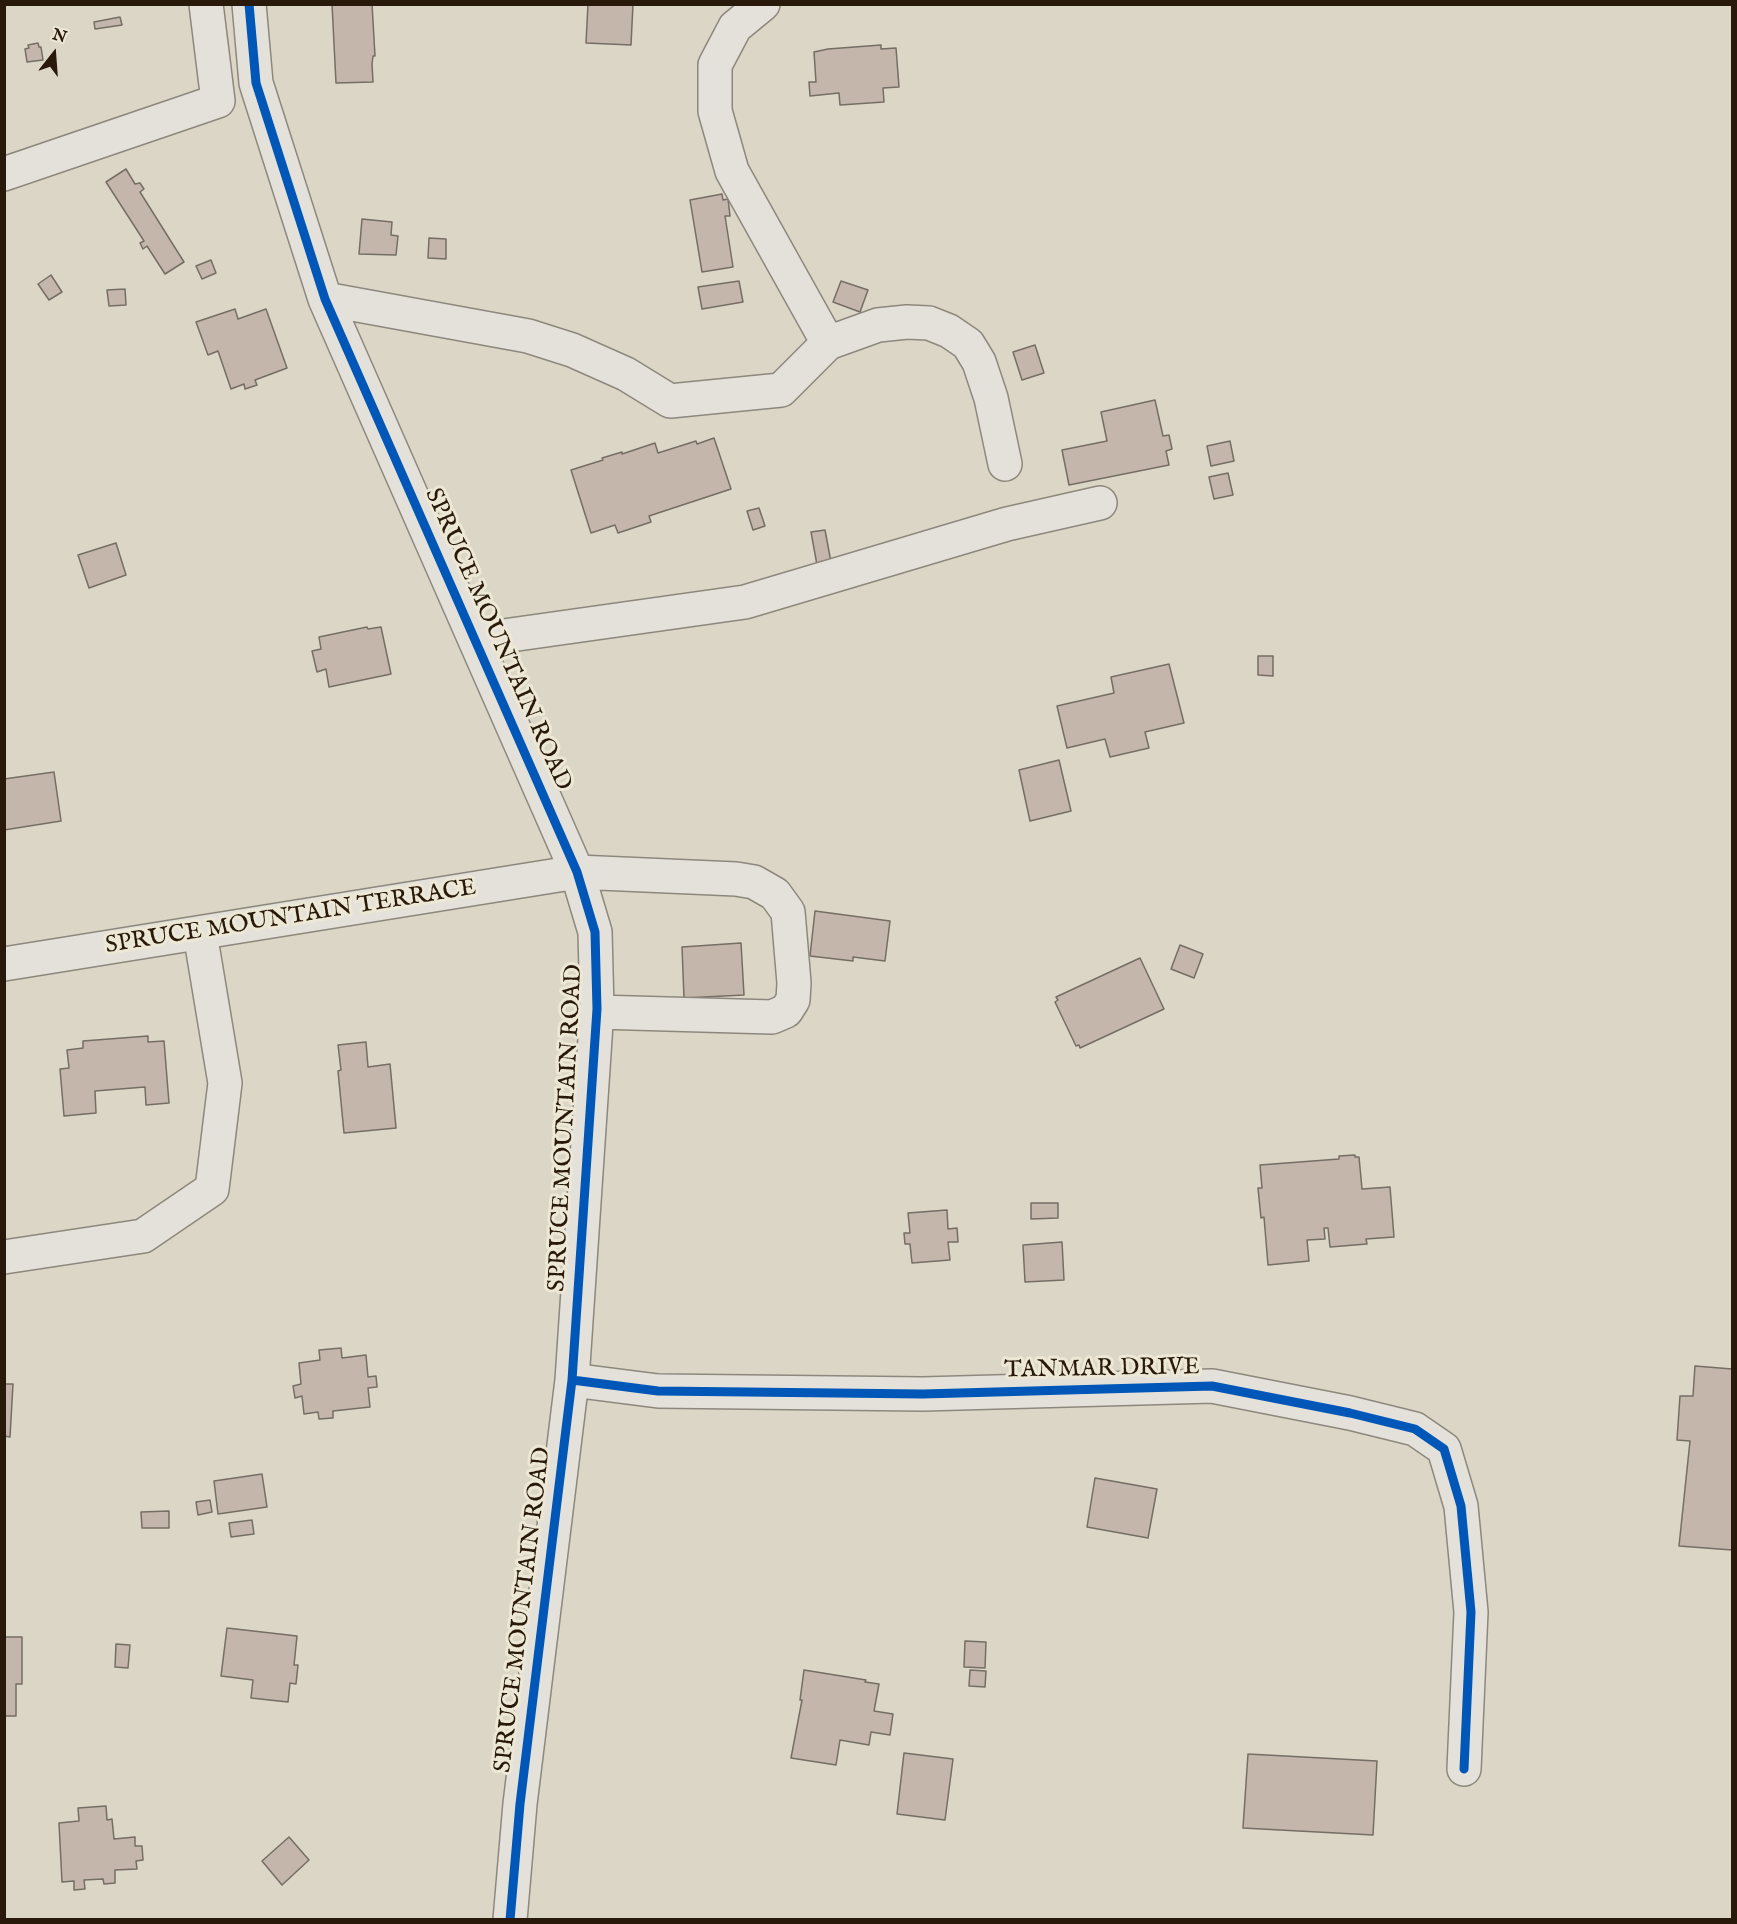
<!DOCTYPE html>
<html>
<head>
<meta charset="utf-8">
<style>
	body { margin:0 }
	#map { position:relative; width:1737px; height:1924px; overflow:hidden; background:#dcd6c6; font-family:"IM FELL English",serif }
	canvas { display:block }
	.frame { position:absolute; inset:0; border:6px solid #28190a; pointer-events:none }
	.north { position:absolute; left:24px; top:24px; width:60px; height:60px; -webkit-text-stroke:4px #ede8d5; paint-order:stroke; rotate:17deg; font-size:16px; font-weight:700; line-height:24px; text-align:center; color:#28190a }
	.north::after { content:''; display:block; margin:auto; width:21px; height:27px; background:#28190a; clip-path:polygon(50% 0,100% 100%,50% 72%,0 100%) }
</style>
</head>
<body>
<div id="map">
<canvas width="1737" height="1924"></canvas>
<div class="frame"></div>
<div class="north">N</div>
</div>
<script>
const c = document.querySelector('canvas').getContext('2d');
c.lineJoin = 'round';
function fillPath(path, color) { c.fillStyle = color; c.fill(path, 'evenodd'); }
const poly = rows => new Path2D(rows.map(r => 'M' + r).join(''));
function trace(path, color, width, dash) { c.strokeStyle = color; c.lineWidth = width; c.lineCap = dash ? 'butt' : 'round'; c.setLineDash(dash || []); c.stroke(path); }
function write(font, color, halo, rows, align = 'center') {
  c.font = font + ' "IM FELL English",serif'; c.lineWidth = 6; c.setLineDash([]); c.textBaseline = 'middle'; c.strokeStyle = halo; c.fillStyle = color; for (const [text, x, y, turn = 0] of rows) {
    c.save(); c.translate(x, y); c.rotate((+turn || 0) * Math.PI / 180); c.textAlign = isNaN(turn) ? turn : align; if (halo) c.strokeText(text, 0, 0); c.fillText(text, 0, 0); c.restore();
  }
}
const building = poly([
	[332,4,372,4,375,56,373,56,372,64,373,82,336,83,332,4],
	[588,4,633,4,631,45,586,43,588,4],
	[120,17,122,25,95,29,94,22,120,17],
	[38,43,39,47,41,47,43,60,27,62,25,49,29,48,28,45,38,43],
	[881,45,881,49,896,48,899,87,883,88,884,102,840,105,839,93,810,96,809,82,816,82,814,52,828,49,881,45],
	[126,169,135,184,140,183,144,189,140,192,184,262,165,274,147,246,143,249,140,243,144,241,106,182,126,169],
	[722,194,723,200,728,199,730,216,725,216,733,267,702,272,690,200,722,194],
	[362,219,392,222,391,235,398,236,396,255,359,254,362,219],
	[429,238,446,239,446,259,428,258,429,238],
	[211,260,216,273,202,279,196,266,211,260],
	[51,275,62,292,49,300,38,284,51,275],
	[739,281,743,302,702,309,698,287,739,281],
	[841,281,868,290,860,312,833,302,841,281],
	[125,289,126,305,109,306,107,290,125,289],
	[235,309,238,319,266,309,287,368,255,380,257,385,245,389,244,384,231,389,218,351,208,355,196,322,235,309],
	[1035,345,1044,373,1022,380,1013,352,1035,345],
	[1155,400,1163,436,1169,435,1172,449,1166,451,1169,465,1069,485,1062,450,1107,441,1101,412,1155,400],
	[714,438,731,489,649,516,651,522,618,533,615,525,591,533,571,470,603,460,602,458,622,452,622,454,655,443,658,453,696,441,697,444,714,438],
	[1230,441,1234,461,1211,466,1207,446,1230,441],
	[1228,473,1233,495,1214,499,1209,477,1228,473],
	[759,508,765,526,753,530,747,511,759,508],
	[825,530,831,562,817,565,811,532,825,530],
	[116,543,126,575,89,588,78,555,116,543],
	[367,627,368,629,381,627,391,674,329,687,326,669,317,672,312,651,321,649,319,637,367,627],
	[1258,656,1273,656,1273,676,1258,675,1258,656],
	[1169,664,1184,723,1145,732,1149,748,1110,757,1105,739,1067,748,1057,706,1114,693,1111,677,1169,664],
	[1059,760,1071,811,1030,821,1019,770,1059,760],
	[54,772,61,821,4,830,4,779,54,772],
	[815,911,890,921,885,961,853,957,853,961,810,956,815,911],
	[741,943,744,995,684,998,682,947,741,943],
	[1180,945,1203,954,1194,978,1171,969,1180,945],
	[1140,958,1164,1009,1080,1048,1079,1045,1076,1046,1055,1002,1058,1000,1056,997,1140,958],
	[148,1036,148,1042,164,1041,169,1103,146,1105,145,1087,95,1091,96,1113,64,1116,60,1069,69,1068,67,1050,83,1048,83,1041,148,1036],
	[366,1042,368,1067,390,1064,396,1128,344,1133,338,1071,341,1070,338,1045,366,1042],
	[1355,1155,1355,1157,1359,1157,1362,1189,1390,1187,1394,1237,1366,1239,1367,1244,1330,1247,1328,1228,1324,1228,1325,1239,1307,1240,1309,1261,1268,1265,1264,1217,1261,1218,1258,1188,1262,1188,1260,1165,1339,1159,1339,1156,1355,1155],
	[1031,1203,1058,1203,1058,1218,1031,1219,1031,1203],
	[947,1210,948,1229,957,1228,958,1242,948,1242,950,1260,912,1263,910,1244,905,1244,904,1233,910,1233,908,1213,947,1210],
	[1062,1242,1064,1280,1025,1282,1023,1245,1062,1242],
	[341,1348,342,1358,366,1355,368,1377,376,1376,377,1387,368,1388,370,1407,333,1411,333,1418,319,1419,318,1412,304,1414,302,1396,295,1398,293,1386,301,1384,299,1363,320,1360,319,1350,341,1348],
	[1695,1366,1732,1369,1732,1550,1679,1546,1690,1441,1677,1440,1680,1396,1693,1396,1695,1366],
	[4,1384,13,1384,10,1437,4,1436,4,1384],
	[262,1474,267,1507,218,1514,214,1481,262,1474],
	[1095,1478,1157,1489,1148,1538,1087,1527,1095,1478],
	[210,1500,212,1512,198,1515,196,1502,210,1500],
	[169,1511,169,1528,142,1528,141,1512,169,1511],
	[252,1520,254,1534,231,1537,229,1523,252,1520],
	[227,1628,297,1636,294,1665,298,1665,296,1684,290,1683,288,1702,251,1698,253,1680,221,1676,227,1628],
	[4,1637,22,1637,22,1684,16,1684,16,1716,4,1716,4,1637],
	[965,1641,986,1642,985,1668,964,1667,965,1641],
	[116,1644,130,1645,128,1668,115,1667,116,1644],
	[804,1670,866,1680,865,1682,879,1684,874,1711,893,1714,890,1735,871,1732,869,1745,840,1740,836,1765,791,1758,802,1700,800,1700,804,1670],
	[970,1670,986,1671,985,1687,969,1686,970,1670],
	[904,1753,953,1759,945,1820,897,1814,904,1753],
	[1248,1754,1377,1761,1373,1835,1243,1828,1248,1754],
	[106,1806,107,1820,112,1819,114,1839,135,1837,135,1846,142,1846,143,1860,136,1861,137,1869,115,1870,115,1883,104,1884,103,1879,84,1880,85,1889,74,1890,74,1881,62,1882,59,1823,79,1821,78,1808,106,1806],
	[289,1837,309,1860,282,1885,262,1861,289,1837]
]);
const minor = poly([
	[249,4,256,83,325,299,577,872,595,932,597,1009,572,1380,520,1804,510,1920],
	[4,174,218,101,206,4],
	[325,299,528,336,572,350,626,374,670,401,781,390,828,343,732,171,715,111,715,65,735,27,763,4],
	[828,343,878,325,907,322,929,323,949,331,968,344,979,362,991,398,1005,464],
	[475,640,745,602,1007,524,1100,503],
	[4,964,577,872,736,879,754,882,775,894,788,912,794,983,793,1000,786,1011,772,1017,597,1012],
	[4,1257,143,1236,212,1189,225,1083,200,933],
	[572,1380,658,1391,923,1394,1212,1386,1350,1413,1415,1429,1444,1449,1461,1506,1471,1612,1464,1769]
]);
const cycleway = poly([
	[249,4,256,83,325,299,577,872,595,932,597,1009,572,1380,520,1804,510,1920],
	[572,1380,658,1391,923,1394,1212,1386,1350,1413,1415,1429,1444,1449,1461,1506,1471,1612,1464,1769]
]);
const streetNames = [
	["SPRUCE MOUNTAIN ROAD",497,640,66],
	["SPRUCE MOUNTAIN TERRACE",291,918,-9],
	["SPRUCE MOUNTAIN ROAD",567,1128,-87],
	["TANMAR DRIVE",1102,1370,-1],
	["SPRUCE MOUNTAIN ROAD",524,1610,-83]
];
fillPath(building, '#c5b6ac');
trace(building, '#746e64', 1.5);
trace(minor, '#8d887d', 36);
trace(minor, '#e4e1da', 33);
trace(cycleway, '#0057b8', 9);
write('24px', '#28190a', '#ede8d5', streetNames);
</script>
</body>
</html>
